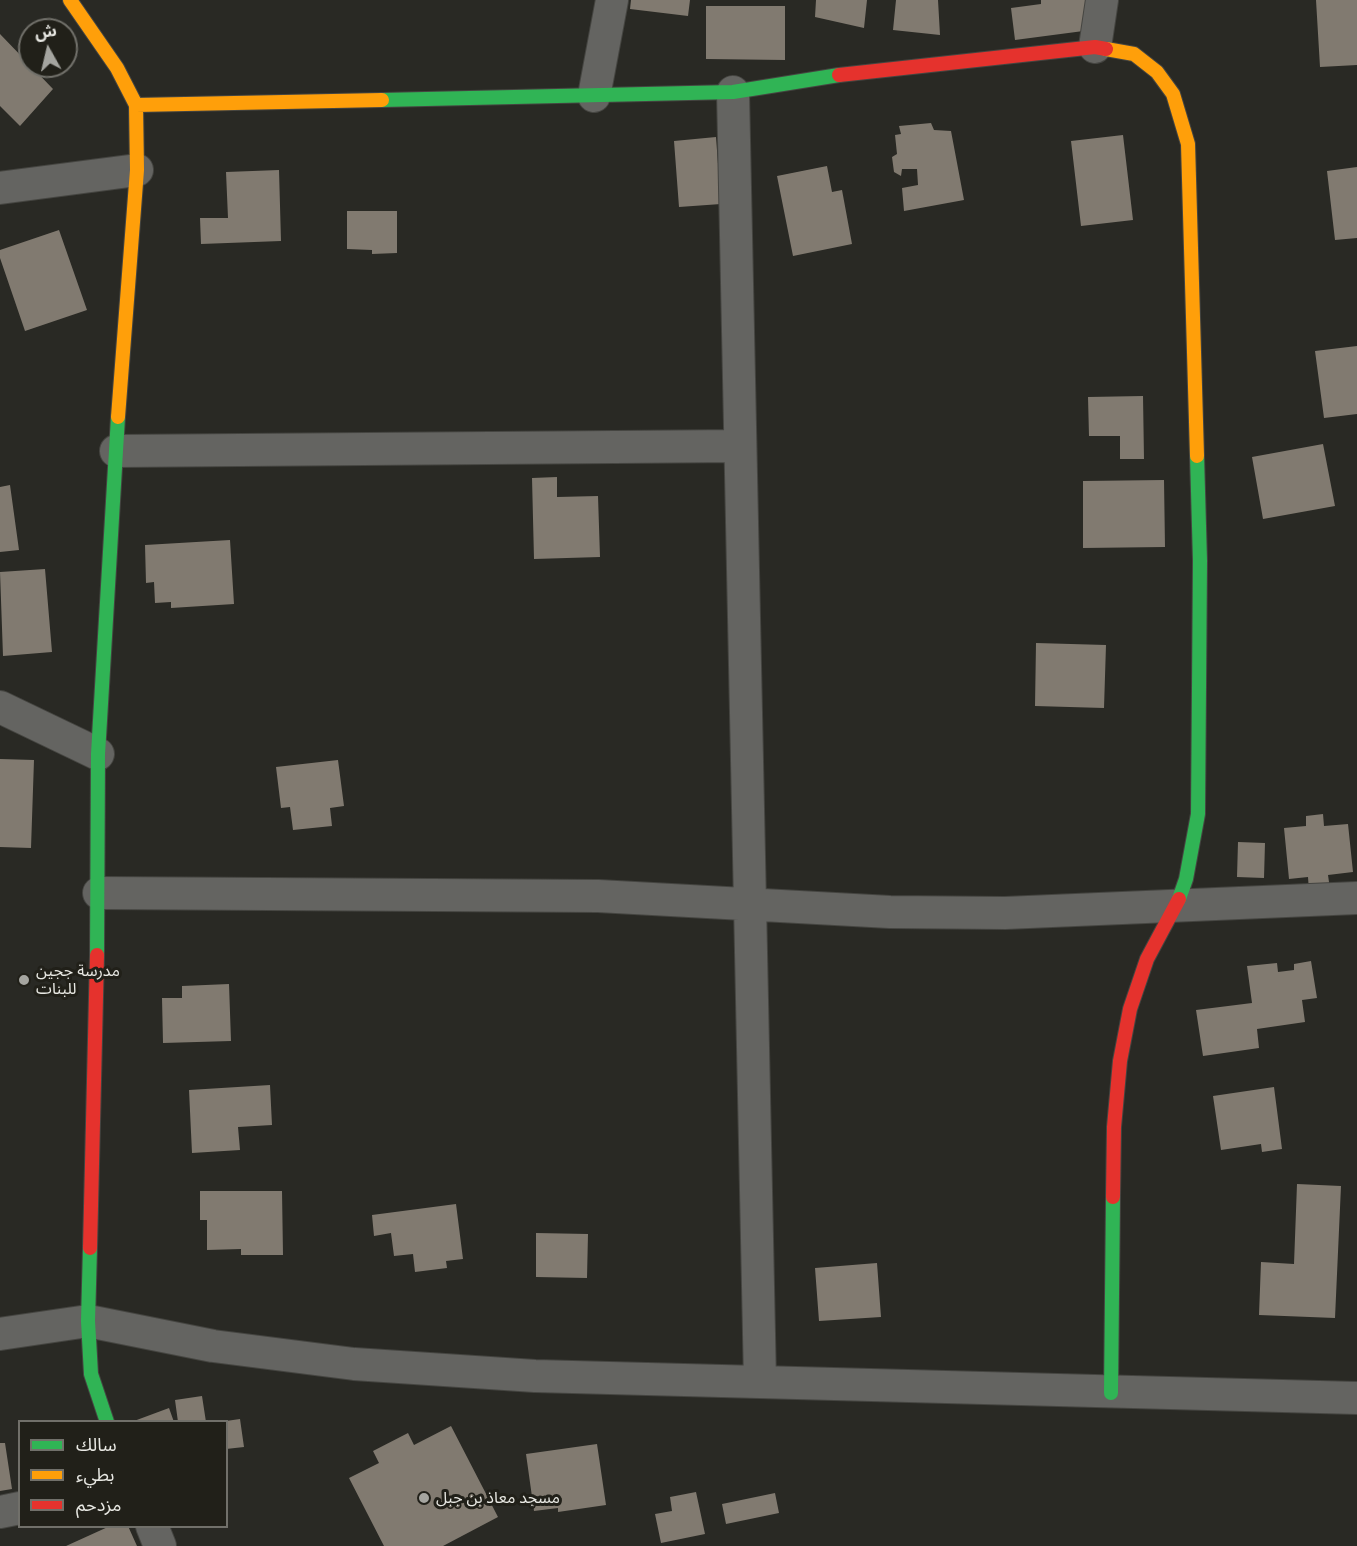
<!DOCTYPE html>
<html>
<head>
<meta charset="utf-8">
<style>
	body { margin:0 }
	#map { position:relative; width:1357px; height:1546px; overflow:hidden; background:#292924; font-family:"Public Sans","Noto Sans Arabic",sans-serif }
	canvas { display:block }
	.legend { position:absolute; left:18px; top:1420px; width:210px; height:108px; box-sizing:border-box; background:#212019; border:2px solid #71706a; margin:0; padding:8px 10px; list-style:none; font-size:18px; color:#e8e8e3 }
	.legend li { display:flex; align-items:center; gap:12px; height:30px }
	.legend b { width:30px; border:2px solid #71706a }
	.north { position:absolute; left:18px; top:18px; width:60px; height:60px; box-sizing:border-box; background:#212019; border:2px solid #71706a; border-radius:50%; rotate:352deg; font-size:16px; font-weight:700; line-height:24px; text-align:center; color:#e8e8e3 }
	.north::after { content:''; display:block; margin:auto; width:21px; height:27px; background:#a5a5a0; clip-path:polygon(50% 0,100% 100%,50% 72%,0 100%) }
</style>
</head>
<body>
<div id="map">
<canvas width="1357" height="1546"></canvas>
<ul class="legend">
<li><b style="height:8px;background:#30b455"></b>سالك</li>
<li><b style="height:8px;background:#ff9f0a"></b>بطيء</li>
<li><b style="height:8px;background:#e5322d"></b>مزدحم</li>
</ul>
<div class="north">ش</div>
</div>
<script>
const c = document.querySelector('canvas').getContext('2d');
c.lineJoin = 'round';
function fillPath(path, color) { c.fillStyle = color; c.fill(path, 'evenodd'); }
const poly = rows => new Path2D(rows.map(r => 'M' + r).join(''));
function trace(path, color, width, dash) { c.strokeStyle = color; c.lineWidth = width; c.lineCap = dash ? 'butt' : 'round'; c.setLineDash(dash || []); c.stroke(path); }
function write(font, color, halo, rows, align = 'center') {
  c.font = font + ' "Public Sans","Noto Sans Arabic",sans-serif'; c.lineWidth = 6; c.setLineDash([]); c.textBaseline = 'middle'; c.strokeStyle = halo; c.fillStyle = color; for (const [text, x, y, turn = 0] of rows) {
    c.save(); c.translate(x, y); c.rotate((+turn || 0) * Math.PI / 180); c.textAlign = isNaN(turn) ? turn : align; if (halo) c.strokeText(text, 0, 0); c.fillText(text, 0, 0); c.restore();
  }
}
const building = poly([
	[631,0,690,0,688,16,630,9],
	[816,0,867,0,864,28,815,17],
	[896,0,938,0,940,35,893,30],
	[1041,0,1087,0,1091,30,1015,40,1011,8,1041,4],
	[1316,0,1357,0,1357,65,1320,67],
	[706,6,785,6,785,60,706,59],
	[0,34,53,89,20,126,0,106],
	[931,123,934,130,951,131,964,200,904,211,902,188,918,185,917,169,902,169,901,176,894,172,892,157,897,154,895,135,901,134,899,126],
	[1123,135,1133,220,1081,226,1071,141],
	[716,137,721,204,679,207,674,141],
	[827,166,832,192,842,190,852,244,793,256,777,176],
	[1357,167,1357,238,1335,240,1327,171],
	[279,170,281,241,201,244,200,218,228,218,226,172],
	[347,211,397,211,397,253,372,254,372,250,347,249],
	[59,230,87,310,25,331,0,258,0,250],
	[1357,346,1357,414,1324,418,1315,351],
	[1143,396,1144,459,1120,459,1120,436,1089,436,1088,397],
	[1323,444,1335,506,1263,519,1252,457],
	[557,477,557,497,598,496,600,557,534,559,532,478],
	[1164,480,1165,547,1083,548,1083,481],
	[10,485,19,550,0,552,0,487],
	[230,540,234,604,171,608,171,602,155,603,154,582,146,583,145,545],
	[45,569,52,652,3,656,0,572],
	[1036,643,1106,645,1104,708,1035,706],
	[0,759,34,760,31,848,0,847],
	[338,760,344,806,330,808,332,826,293,830,290,807,281,808,276,767],
	[1323,814,1324,826,1348,824,1353,872,1328,875,1330,889,1309,891,1308,877,1289,879,1284,828,1306,826,1306,816],
	[1238,842,1265,843,1264,878,1237,877],
	[1311,961,1317,998,1302,1000,1305,1022,1257,1029,1259,1048,1203,1056,1196,1010,1252,1003,1247,966,1277,963,1278,972,1294,970,1294,964],
	[229,984,231,1041,163,1043,162,998,182,998,182,986],
	[270,1085,272,1125,238,1127,240,1150,192,1153,189,1090],
	[1274,1087,1282,1149,1262,1152,1261,1144,1221,1150,1213,1096],
	[1297,1184,1341,1186,1335,1318,1259,1315,1261,1262,1294,1264],
	[200,1191,282,1191,283,1255,241,1255,241,1249,207,1250,207,1220,200,1220],
	[456,1204,463,1259,446,1261,447,1268,415,1272,413,1254,394,1256,391,1233,374,1236,372,1215],
	[536,1233,588,1234,587,1278,536,1277],
	[877,1263,881,1317,819,1321,815,1268],
	[202,1396,206,1422,178,1422,175,1400],
	[169,1408,174,1422,134,1422,134,1421],
	[240,1419,244,1447,226,1449,226,1421],
	[451,1426,498,1517,443,1546,384,1546,349,1478,379,1463,373,1451,408,1433,414,1445],
	[0,1443,5,1443,12,1489,0,1491],
	[597,1444,606,1505,558,1512,558,1508,534,1511,526,1454],
	[696,1492,705,1534,661,1543,655,1514,672,1511,670,1497],
	[775,1493,779,1513,726,1524,722,1504],
	[110,1526,128,1526,137,1546,66,1546]
]);
const street = poly([
	[1095,47,1102,0],
	[733,92,760,1381],
	[594,96,612,0],
	[0,188,137,170],
	[116,451,739,446],
	[0,707,98,754],
	[99,893,598,896,890,912,1005,913,1357,898],
	[0,1334,88,1321,213,1346,354,1364,535,1376,1357,1398],
	[0,1512,20,1508],
	[152,1526,160,1546]
]);
const fast = poly([
	[382,100,733,92,839,75],
	[1179,899,1186,879,1198,814,1200,561,1197,456],
	[97,955,98,754,118,417],
	[90,1248,88,1321,91,1374,107,1422],
	[1111,1393,1113,1197]
]);
const slow = poly([
	[70,0,117,68,136,105,137,170,118,417],
	[1106,49,1134,54,1157,72,1173,94,1188,144,1197,456],
	[136,105,382,100]
]);
const jam = poly([
	[839,75,1095,47,1106,49],
	[1113,1197,1114,1127,1120,1061,1130,1009,1147,959,1179,899],
	[90,1248,97,955]
]);
const markers = [
	[24,980,6,"#a5a5a0"],
	[424,1498,6,"#a5a5a0"]
];
const poiNames = [
	["مدرسة ججين",36,971],
	["للبنات",36,989],
	["مسجد معاذ بن جبل",436,1498]
];
fillPath(building, '#817a70');
trace(street, '#454541', 34);
trace(fast, '#454541', 16);
trace(slow, '#454541', 16);
trace(jam, '#454541', 16);
trace(street, '#646461', 32);
trace(fast, '#30b455', 14);
trace(slow, '#ff9f0a', 14);
trace(jam, '#e5322d', 14);
for (const [x, y, r, color] of markers) { const dot = new Path2D(); dot.arc(x, y, r, 0, 2 * Math.PI); c.fillStyle = color; c.fill(dot); trace(dot, '#212019', 2); }
write('16px', '#e8e8e3', '#212019', poiNames, 'left');
</script>
</body>
</html>
